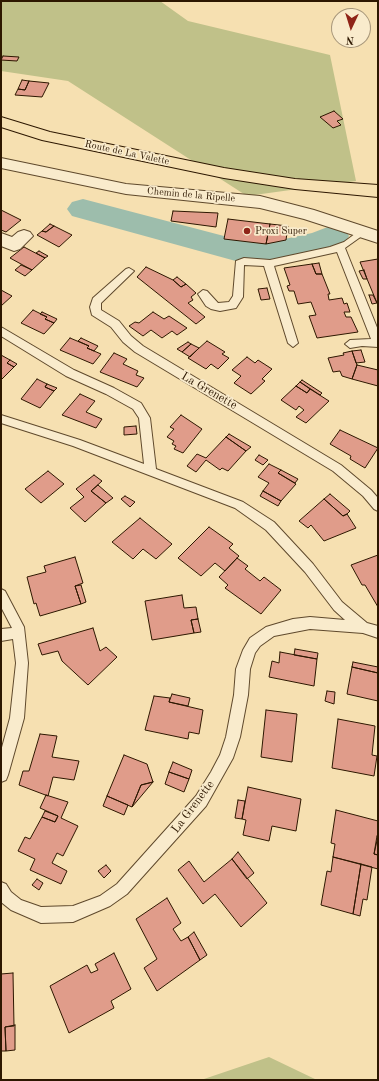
<!DOCTYPE html>
<html>
<head>
<meta charset="utf-8">
<style>
	body { margin:0 }
	#map { position:relative; width:379px; height:1081px; overflow:hidden; background:#f6e0b1; font-family:"Old Standard TT",serif }
	canvas { display:block }
	.frame { position:absolute; inset:0; border:2px solid #2d1700; pointer-events:none }
	.north { position:absolute; left:331px; top:8px; width:40px; height:40px; box-sizing:border-box; background:#f9ebcc; border:1px solid #a7967a; border-radius:50%; rotate:184deg; font-size:11px; font-weight:700; line-height:16px; text-align:center; color:#2d1700 }
	.north::after { content:''; display:block; margin:auto; width:14px; height:18px; background:#8f2418; clip-path:polygon(50% 0,100% 100%,50% 72%,0 100%) }
</style>
</head>
<body>
<div id="map">
<canvas width="379" height="1081"></canvas>
<div class="frame"></div>
<div class="north">N</div>
</div>
<script>
const c = document.querySelector('canvas').getContext('2d');
c.lineJoin = 'round';
function fillPath(path, color) { c.fillStyle = color; c.fill(path, 'evenodd'); }
const poly = rows => new Path2D(rows.map(r => 'M' + r).join(''));
function trace(path, color, width, dash) { c.strokeStyle = color; c.lineWidth = width; c.lineCap = dash ? 'butt' : 'round'; c.setLineDash(dash || []); c.stroke(path); }
function write(font, color, halo, rows, align = 'center') {
  c.font = font + ' "Old Standard TT",serif'; c.lineWidth = 3.5; c.setLineDash([]); c.textBaseline = 'middle'; c.strokeStyle = halo; c.fillStyle = color; for (const [text, x, y, turn = 0] of rows) {
    c.save(); c.translate(x, y); c.rotate((+turn || 0) * Math.PI / 180); c.textAlign = isNaN(turn) ? turn : align; if (halo) c.strokeText(text, 0, 0); c.fillText(text, 0, 0); c.restore();
  }
}
const green = poly([
	[1,1,160,1,188,21,330,55,356,181,247,196,68,81,1,71],
	[269,1057,317,1080,201,1080]
]);
const river = poly([
	[83,199,243,241,257,243,271,242,312,233,333,225,344,228,349,236,344,244,332,250,271,264,257,265,243,263,72,216,67,209,72,202,83,199]
]);
const building = poly([
	[3,56,19,57,17,61,1,60,3,56],
	[22,80,29,81,25,90,18,89,22,80],
	[29,81,49,83,42,97,15,95,18,89,25,90,29,81],
	[334,111,343,119,337,121,341,125,333,128,320,117,334,111],
	[1,210,21,220,6,232,1,230,1,210],
	[173,211,218,213,216,227,171,221,173,211],
	[228,219,270,224,266,244,224,239,228,219],
	[50,224,54,226,46,232,42,231,50,224],
	[270,224,288,226,286,240,266,244,270,224],
	[54,226,72,235,59,247,37,235,42,231,46,232,54,226],
	[24,247,45,258,32,270,10,258,24,247],
	[39,251,48,256,45,258,36,253,39,251],
	[378,259,378,303,377,303,360,262,378,259],
	[319,263,322,274,316,274,312,264,319,263],
	[312,264,316,274,322,274,330,294,328,294,329,300,342,298,344,304,347,303,350,312,344,312,346,317,351,317,358,332,317,338,309,316,316,315,311,302,298,304,294,291,289,291,287,286,290,285,284,268,312,264],
	[21,265,32,270,25,276,15,270,21,265],
	[146,267,173,280,181,287,186,284,196,293,191,297,193,300,188,303,205,317,196,324,137,277,146,267],
	[364,270,367,279,363,279,359,271,364,270],
	[177,277,186,284,181,287,173,280,177,277],
	[267,288,270,299,261,300,258,289,267,288],
	[1,290,12,296,1,306,1,290],
	[369,295,373,295,377,303,372,304,369,295],
	[33,310,47,317,45,319,54,323,44,334,21,323,33,310],
	[42,312,57,319,54,323,45,319,47,317,40,314,42,312],
	[153,312,164,319,169,316,187,328,177,335,172,331,162,338,151,330,143,336,129,326,135,322,139,323,153,312],
	[70,338,89,346,87,348,101,354,93,364,60,350,70,338],
	[81,338,98,346,94,351,87,348,89,346,78,341,81,338],
	[207,341,225,352,222,354,229,358,218,369,211,364,206,369,188,358,207,341],
	[188,342,191,344,182,352,177,349,188,342],
	[191,344,199,348,190,357,182,352,191,344],
	[361,350,365,362,356,363,352,351,361,350],
	[352,351,357,365,352,379,342,376,340,371,333,372,328,358,344,355,343,353,352,351],
	[114,353,127,359,123,364,138,371,136,375,144,378,137,387,100,372,114,353],
	[1,355,10,360,7,363,14,367,1,380,1,355],
	[247,357,255,363,258,360,272,369,262,379,265,381,251,394,234,383,241,376,232,370,247,357],
	[10,360,17,364,14,367,7,363,10,360],
	[357,365,378,370,378,386,352,379,357,365],
	[37,379,47,384,45,387,54,391,40,408,21,399,37,379],
	[302,380,322,393,320,395,300,382,302,380],
	[300,382,310,389,307,393,296,386,300,382],
	[47,384,57,388,54,391,45,387,47,384],
	[296,386,307,393,310,389,329,401,306,423,296,417,304,410,299,406,296,410,281,400,296,386],
	[80,394,95,401,86,412,102,419,96,428,62,415,80,394],
	[181,415,202,429,183,453,174,449,176,446,172,444,174,441,167,437,174,429,170,427,181,415],
	[136,426,137,434,124,435,124,427,136,426],
	[340,430,378,448,365,468,350,459,351,456,330,444,340,430],
	[229,434,251,447,246,451,226,437,229,434],
	[226,437,246,451,228,471,222,468,220,470,206,460,196,472,187,466,197,454,206,458,226,437],
	[259,455,268,460,263,465,255,460,259,455],
	[269,464,281,470,278,473,296,484,281,501,263,491,269,483,258,477,269,464],
	[281,470,298,479,295,483,278,473,281,470],
	[48,471,64,484,41,503,25,489,48,471],
	[94,475,102,481,91,491,106,503,85,522,70,508,84,497,76,489,94,475],
	[98,485,113,498,106,503,91,491,98,485],
	[263,491,281,501,278,506,260,496,263,491],
	[330,494,350,511,347,514,343,516,324,499,330,494],
	[125,496,135,502,130,507,121,499,125,496],
	[324,499,343,516,347,514,356,528,324,541,311,525,308,528,299,521,324,499],
	[140,518,172,544,156,559,143,549,133,559,112,542,140,518],
	[209,527,233,544,229,548,239,556,225,571,215,563,201,576,178,558,209,527],
	[378,555,378,607,365,585,362,585,351,565,378,555],
	[75,557,83,583,75,586,81,604,40,616,36,603,34,604,27,577,46,572,44,566,75,557],
	[237,558,248,566,245,569,260,581,264,577,281,590,261,614,225,588,228,585,219,577,237,558],
	[81,585,86,602,81,604,75,586,81,585],
	[182,595,184,608,196,607,198,619,191,620,194,633,152,640,145,601,182,595],
	[198,619,201,632,194,633,191,620,198,619],
	[93,628,100,651,106,647,117,657,88,685,62,661,58,651,42,655,38,644,93,628],
	[295,649,318,653,317,659,294,655,295,649],
	[280,652,317,659,314,686,269,677,272,661,279,663,280,652],
	[353,662,378,667,378,673,352,667,353,662],
	[352,667,378,673,378,701,347,694,352,667],
	[327,691,335,692,334,704,325,701,327,691],
	[172,694,190,698,188,706,169,702,172,694],
	[154,696,170,698,169,702,203,710,199,734,189,732,188,739,145,730,154,696],
	[266,710,297,714,292,762,261,757,266,710],
	[338,719,375,726,372,755,377,756,374,776,332,768,338,719],
	[40,734,57,736,52,757,79,761,74,780,53,777,48,796,19,785,23,771,29,771,40,734],
	[124,755,147,764,153,782,141,785,132,807,107,796,124,755],
	[173,762,192,770,189,779,169,772,173,762],
	[169,772,189,779,184,792,165,784,169,772],
	[153,782,132,807,141,785,153,782],
	[248,787,301,799,296,831,272,826,269,841,243,835,246,820,242,819,248,787],
	[46,795,68,802,61,818,78,826,63,856,57,853,52,863,67,871,61,884,30,870,35,859,18,851,25,837,30,839,42,817,55,822,58,816,40,808,46,795],
	[107,796,128,805,124,815,103,806,107,796],
	[238,800,245,801,242,819,235,818,238,800],
	[336,810,378,821,378,836,374,854,378,855,378,869,333,857,335,844,331,843,336,810],
	[45,811,58,816,55,822,42,817,45,811],
	[377,836,378,836,378,855,374,854,377,836],
	[238,852,254,873,247,879,232,859,238,852],
	[333,857,361,864,353,914,321,905,327,871,331,872,333,857],
	[232,859,267,903,241,927,215,894,203,904,178,870,189,861,204,882,232,859],
	[361,864,372,867,367,900,363,899,360,916,353,914,361,864],
	[106,865,111,871,104,878,98,871,106,865],
	[37,879,43,883,39,890,32,885,37,879],
	[167,898,181,923,173,929,181,941,188,937,200,960,157,991,144,968,157,959,136,919,167,898],
	[194,932,207,955,200,960,188,937,194,932],
	[114,953,131,989,111,1001,114,1008,69,1033,50,986,87,965,91,973,98,970,95,964,114,953],
	[13,973,14,1026,5,1027,6,1051,1,1051,1,974,13,973],
	[15,1025,15,1050,6,1051,5,1027,15,1025]
]);
const lane = poly([
	[363,228,366,229,366,233,345,248,378,330,378,347,362,346,350,348,345,344,350,340,371,339,337,252,274,266,298,343,293,347,288,343,264,266,244,265,243,297,236,308,220,311,211,309,206,306,198,294,203,290,207,291,218,303,229,302,233,296,236,261,244,258,270,260,330,247,344,242,363,228],
	[129,268,134,271,132,273,101,303,101,310,119,321,131,336,143,346,341,465,371,490,378,498,378,511,374,509,363,496,333,471,135,352,123,342,111,327,92,315,90,307,93,298,126,269,129,268],
	[1,327,74,370,114,388,141,403,150,418,156,469,243,502,274,522,313,564,342,602,367,623,378,626,378,638,363,633,310,629,274,636,260,646,255,653,250,669,248,695,240,737,233,758,206,806,127,894,110,906,73,922,41,923,11,910,1,902,1,882,6,884,11,892,21,900,41,907,73,906,100,896,117,884,196,796,211,772,220,755,226,737,234,695,236,669,243,650,250,638,266,627,293,619,310,617,345,620,334,610,305,572,266,530,235,508,73,446,1,423,1,415,80,440,144,464,139,418,133,409,106,394,66,376,1,336,1,327],
	[1,589,5,591,24,627,28,663,24,718,8,775,6,780,1,782,1,751,10,718,16,663,13,639,1,641,1,629,12,628,1,607,1,589]
]);
const street = poly([
	[1,158,126,184,260,196,314,210,378,231,378,243,304,219,260,208,126,194,1,168,1,158],
	[24,230,30,232,33,236,20,249,14,251,1,246,1,233,12,237,18,232,24,230]
]);
const primary = poly([
	[1,117,50,132,224,168,295,179,378,185,378,197,295,189,224,178,42,140,1,127,1,117]
]);
const markers = [
	[247,231,4,"#8f2418"]
];
const farStreetnames = [
	["Route de La Valette",127,153,12],
	["Chemin de la Ripelle",191,195,5]
];
const farPoinames = [
	["Proxi Super",255,231]
];
const streetNames = [
	["La Grenette",209,391,30],
	["La Grenette",193,807,-53]
];
fillPath(green, '#c0c189');
fillPath(river, '#9dbdac');
fillPath(building, '#e09c8a');
trace(building, '#2d1700', 1);
trace(lane, '#5f492c', 2);
trace(street, '#5f492c', 2);
trace(primary, '#2d1700', 2);
fillPath(lane, '#f9ebcc');
fillPath(street, '#f9ebcc');
fillPath(primary, '#f6e0b1');
for (const [x, y, r, color] of markers) { const dot = new Path2D(); dot.arc(x, y, r, 0, 2 * Math.PI); c.fillStyle = color; c.fill(dot); trace(dot, '#f9ebcc', 1.5); }
write('10px', '#2d1700', '#f9ebcc', farStreetnames);
write('10px', '#2d1700', '#f9ebcc', farPoinames, 'left');
write('12px', '#2d1700', '#f9ebcc', streetNames);
</script>
</body>
</html>
